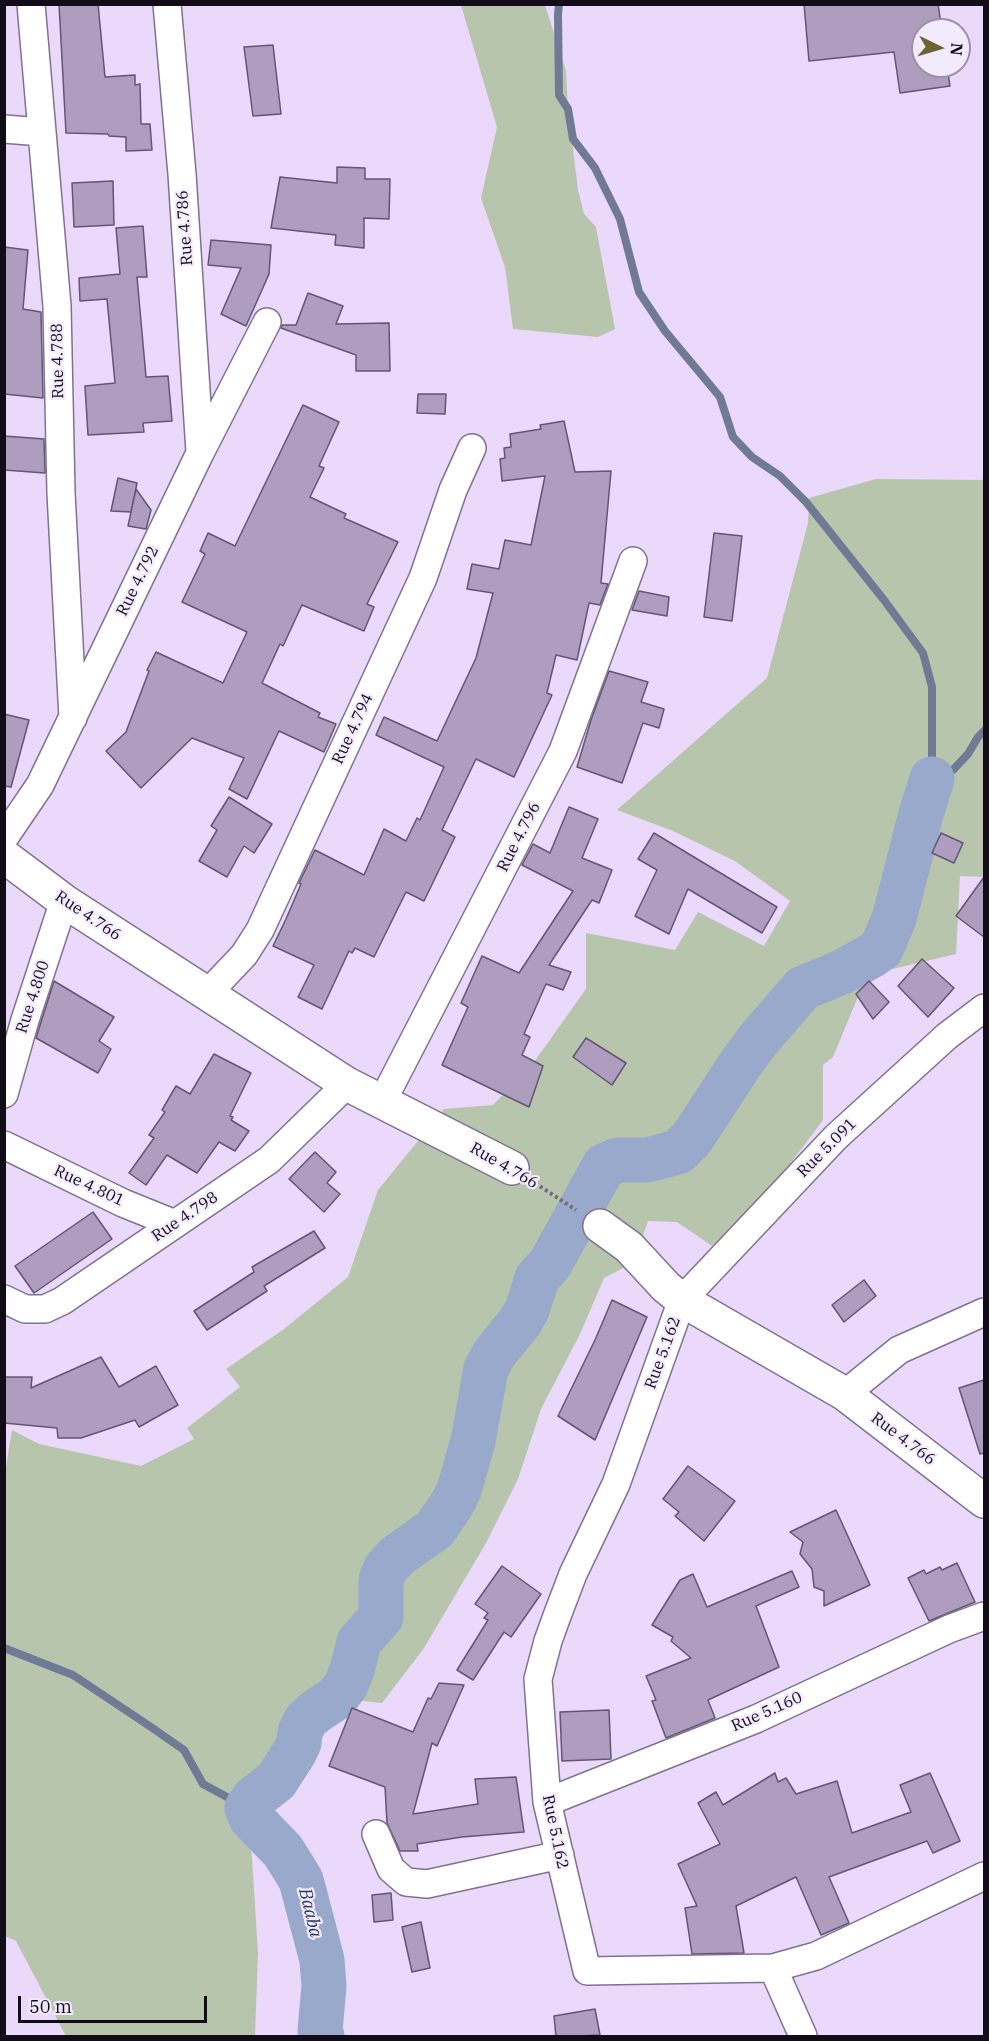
<!DOCTYPE html>
<html>
<head>
<meta charset="utf-8">
<style>
	body { margin:0 }
	#map { position:relative; width:989px; height:2041px; overflow:hidden; background:#ead9fb; font-family:"IBM Plex Serif",serif }
	canvas { display:block }
	.frame { position:absolute; inset:0; border:6px solid #120c18; pointer-events:none }
	.north { position:absolute; left:911px; top:18px; width:60px; height:60px; box-sizing:border-box; background:#f4eafe; border:2px solid #9a91a2; border-radius:50%; rotate:95deg; font-size:16px; font-weight:700; line-height:24px; text-align:center; color:#120c18 }
	.north::after { content:''; display:block; margin:auto; width:21px; height:27px; background:#6e6431; clip-path:polygon(50% 0,100% 100%,50% 72%,0 100%) }
	.scale { position:absolute; left:18px; top:1996px; width:189px; height:27px; box-sizing:border-box; border:3px solid #120c18; border-top:0; padding-left:8px; font-size:18px; line-height:21px; white-space:nowrap; color:#120c18; -webkit-text-stroke:4px #f4eafe; paint-order:stroke }
</style>
</head>
<body>
<div id="map">
<canvas width="989" height="2041"></canvas>
<div class="frame"></div>
<div class="north">N</div>
<div class="scale">50 m</div>
</div>
<script>
const c = document.querySelector('canvas').getContext('2d');
c.lineJoin = 'round';
function fillPath(path, color) { c.fillStyle = color; c.fill(path, 'evenodd'); }
const poly = rows => new Path2D(rows.map(r => 'M' + r).join(''));
function trace(path, color, width, dash) { c.strokeStyle = color; c.lineWidth = width; c.lineCap = dash ? 'butt' : 'round'; c.setLineDash(dash || []); c.stroke(path); }
function write(font, color, halo, rows, align = 'center') {
  c.font = font + ' "IBM Plex Serif",serif'; c.lineWidth = 4.5; c.setLineDash([]); c.textBaseline = 'middle'; c.strokeStyle = halo; c.fillStyle = color; for (const [text, x, y, turn = 0] of rows) {
    c.save(); c.translate(x, y); c.rotate((+turn || 0) * Math.PI / 180); c.textAlign = isNaN(turn) ? turn : align; if (halo) c.strokeText(text, 0, 0); c.fillText(text, 0, 0); c.restore();
  }
}
const green = poly([
	[461,5,545,5,566,71,568,109,578,190,584,214,596,227,615,329,598,337,513,329,505,267,481,198,497,127],
	[876,479,984,480,984,877,960,876,956,954,867,975,833,1057,823,1065,823,1120,766,1196,712,1246,677,1222,648,1221,633,1263,604,1278,580,1334,541,1409,518,1479,486,1543,424,1648,382,1703,336,1698,315,1712,306,1720,300,1732,299,1743,294,1753,276,1781,253,1799,247,1808,252,1858,258,1953,255,2036,66,2036,16,1941,5,1936,4,1479,12,1430,39,1444,141,1466,194,1439,187,1428,240,1387,226,1369,284,1329,348,1277,378,1190,444,1109,493,1105,534,1062,586,989,586,933,675,950,698,912,764,946,790,901,735,861,673,831,617,810,767,678,808,523,809,498]
]);
const stream = poly([
	[559,4,558,14,559,95,568,109,573,139,595,168,620,219,639,292,665,331,720,397,733,437,752,457,780,476,806,502,884,600,923,653,932,687,932,779,953,770,968,754,978,737,984,731],
	[4,1648,73,1675,151,1727,184,1750,203,1784,247,1808]
]);
const river = poly([
	[322,2036,320,2031,324,1986,322,1960,301,1880,283,1851,251,1818,247,1808,253,1799,276,1781,294,1753,299,1743,300,1732,306,1720,315,1712,336,1698,346,1685,352,1670,359,1642,381,1617,381,1580,386,1568,397,1556,435,1529,452,1504,459,1490,473,1441,486,1369,494,1354,520,1322,527,1310,537,1278,550,1264,604,1166,618,1160,647,1160,678,1152,692,1138,741,1063,758,1040,803,988,840,973,871,956,881,949,894,919,921,814,932,779]
]);
const building = poly([
	[59,4,98,4,105,77,135,75,135,85,140,84,141,124,150,124,152,150,126,151,126,137,109,136,108,134,66,133,59,4],
	[804,4,938,4,942,30,923,30,923,66,947,66,950,86,900,93,894,52,809,61,804,4],
	[273,45,281,114,253,116,244,47,273,45],
	[337,167,365,168,365,179,390,179,389,219,364,218,364,248,335,245,336,235,271,228,280,177,337,183,337,167],
	[113,181,114,225,74,227,72,183,113,181],
	[143,226,147,277,137,277,146,377,168,376,172,421,143,423,144,432,88,435,85,386,115,383,107,299,80,301,79,278,120,274,116,228,143,226],
	[211,240,271,245,269,274,246,326,221,314,241,268,208,265,211,240],
	[4,247,28,250,23,309,41,312,43,398,4,394,4,247],
	[308,293,343,306,336,324,389,323,390,371,356,371,356,355,281,328,282,325,296,325,308,293],
	[418,394,446,394,445,414,417,413,418,394],
	[303,405,339,422,319,466,324,468,310,497,346,514,344,518,398,542,367,604,374,607,364,631,302,605,283,646,280,644,262,683,320,713,318,717,336,724,324,752,279,731,247,799,229,789,244,758,192,738,141,788,106,751,126,732,149,671,147,670,156,652,223,683,247,632,182,602,205,554,200,551,208,533,235,546,303,405],
	[564,421,575,472,611,471,601,583,608,584,600,605,589,603,577,660,556,655,547,693,552,695,514,777,476,759,442,830,455,837,424,901,406,892,374,957,355,948,352,953,349,951,322,1009,298,997,314,965,273,946,286,919,301,884,299,883,315,850,364,875,384,829,406,841,417,818,420,820,444,767,376,735,384,717,437,741,476,658,493,593,467,589,472,564,499,569,505,540,531,545,545,476,502,481,500,459,505,458,504,448,511,447,510,434,541,429,540,425,564,421],
	[4,436,44,439,45,473,4,470,4,436],
	[118,478,137,483,131,512,136,489,151,510,146,529,128,526,131,512,111,511,118,478],
	[714,533,742,536,732,621,704,617,714,533],
	[639,591,669,597,667,616,632,610,639,591],
	[609,671,648,682,641,702,664,709,659,728,643,723,622,783,577,767,591,720,609,671],
	[4,714,29,720,11,787,4,786,4,714],
	[229,797,272,824,254,853,244,846,227,877,199,861,217,830,211,826,229,797],
	[569,807,598,819,582,858,612,870,599,903,592,900,549,965,571,972,563,990,546,984,524,1034,530,1037,522,1055,543,1066,529,1107,442,1065,468,1007,461,1003,482,956,519,973,573,891,522,865,533,844,550,853,569,807],
	[654,833,777,907,762,933,688,889,669,934,635,916,657,870,638,859,654,833],
	[941,833,963,843,954,863,932,853,941,833],
	[984,877,984,937,956,916,984,877],
	[922,959,954,988,928,1017,898,986,922,959],
	[54,981,114,1017,99,1041,111,1049,98,1073,36,1038,54,981],
	[869,981,889,1002,873,1019,856,994,869,981],
	[586,1038,626,1063,612,1085,573,1057,586,1038],
	[214,1054,251,1073,230,1116,233,1117,231,1120,249,1131,235,1151,219,1142,197,1173,167,1155,146,1185,129,1173,154,1138,149,1135,165,1112,162,1110,176,1086,190,1094,214,1054],
	[315,1152,336,1172,327,1183,340,1194,324,1212,289,1179,315,1152],
	[93,1212,112,1239,34,1293,15,1266,93,1212],
	[314,1231,325,1248,264,1286,267,1291,207,1330,194,1311,254,1272,252,1267,314,1231],
	[864,1280,876,1296,844,1322,832,1305,864,1280],
	[612,1300,647,1317,595,1440,558,1416,595,1340,612,1300],
	[101,1357,119,1387,156,1366,178,1405,139,1427,135,1420,81,1438,58,1438,57,1428,4,1423,4,1377,32,1377,31,1388,101,1357],
	[984,1380,984,1453,980,1454,959,1388,984,1380],
	[688,1466,735,1501,704,1541,675,1516,679,1512,663,1499,688,1466],
	[836,1510,870,1585,824,1606,824,1591,814,1587,812,1569,800,1554,803,1542,790,1532,836,1510],
	[957,1563,975,1602,929,1621,908,1578,924,1570,926,1574,940,1567,942,1570,957,1563],
	[502,1566,541,1594,511,1637,504,1632,473,1680,457,1670,488,1620,484,1618,488,1613,475,1604,502,1566],
	[792,1571,799,1587,756,1606,779,1667,708,1700,715,1718,666,1738,652,1701,656,1700,646,1676,691,1658,671,1641,673,1637,652,1625,680,1580,693,1574,707,1607,792,1571],
	[439,1683,464,1685,437,1746,432,1743,413,1814,478,1804,475,1779,516,1777,524,1832,462,1837,417,1844,418,1851,400,1851,387,1823,385,1787,329,1766,352,1708,413,1732,428,1698,431,1699,439,1683],
	[609,1710,611,1759,562,1761,560,1712,609,1710],
	[775,1773,778,1782,786,1778,796,1794,837,1781,852,1833,911,1812,900,1785,930,1773,960,1841,933,1853,927,1841,829,1877,849,1923,821,1935,796,1877,736,1906,744,1953,692,1954,685,1908,697,1906,678,1864,720,1844,698,1803,716,1792,723,1805,775,1773],
	[391,1893,393,1920,374,1922,372,1895,391,1893],
	[421,1922,430,1968,412,1972,402,1927,421,1922],
	[595,2009,600,2035,556,2037,554,2016,595,2009]
]);
const path = poly([
	[535,1183,576,1210]
]);
const minor = poly([
	[31,4,57,306,61,493,73,718],
	[167,4,182,174,200,452],
	[4,129,42,132],
	[4,838,40,785,200,453,267,322],
	[207,994,244,955,260,930,423,578,453,490,472,448],
	[984,1008,947,1036,836,1137,682,1300,616,1484,573,1574,557,1616,548,1641,538,1679,547,1802,587,1971,773,1968,816,1956,984,1876],
	[4,1094,25,1020,64,901],
	[382,1102,563,751,633,561],
	[4,1145,123,1203,175,1224],
	[4,1299,25,1309,45,1309,62,1301,269,1160,347,1084],
	[845,1394,899,1350,984,1312],
	[547,1802,756,1719,949,1629,984,1616],
	[376,1834,391,1869,406,1882,427,1884,560,1855],
	[773,1968,803,2036]
]);
const tertiary = poly([
	[4,856,64,901,347,1084,512,1168],
	[600,1226,629,1247,666,1287,682,1300,845,1394,984,1501]
]);
const streetNames = [
	["Rue 4.786",185,228,-94],
	["Rue 4.788",58,361,-91],
	["Rue 4.792",138,581,-64],
	["Rue 4.794",353,729,-65],
	["Rue 4.796",519,837,-63],
	["Rue 4.766",88,916,34],
	["Rue 4.800",33,997,-72],
	["Rue 5.091",827,1148,-45],
	["Rue 4.766",504,1166,30],
	["Rue 4.801",89,1186,25],
	["Rue 4.798",185,1217,-34],
	["Rue 5.162",663,1353,-70],
	["Rue 4.766",903,1439,37],
	["Rue 5.160",767,1712,-24],
	["Rue 5.162",555,1832,78]
];
const waterNames = [
	["Baaba",310,1913,76]
];
fillPath(green, '#b6c5ac');
trace(stream, '#707a95', 8);
trace(river, '#99a9cb', 45);
fillPath(building, '#ae9dbf');
trace(building, '#645572', 1.5);
trace(minor, '#817190', 30);
trace(tertiary, '#817190', 36);
trace(path, '#756a80', 4, [3, 3]);
trace(minor, '#fff', 27);
trace(tertiary, '#fff', 33);
write('16px', '#120c18', '#f4eafe', streetNames);
write('italic 18px', '#253965', '#f4eafe', waterNames);
</script>
</body>
</html>
